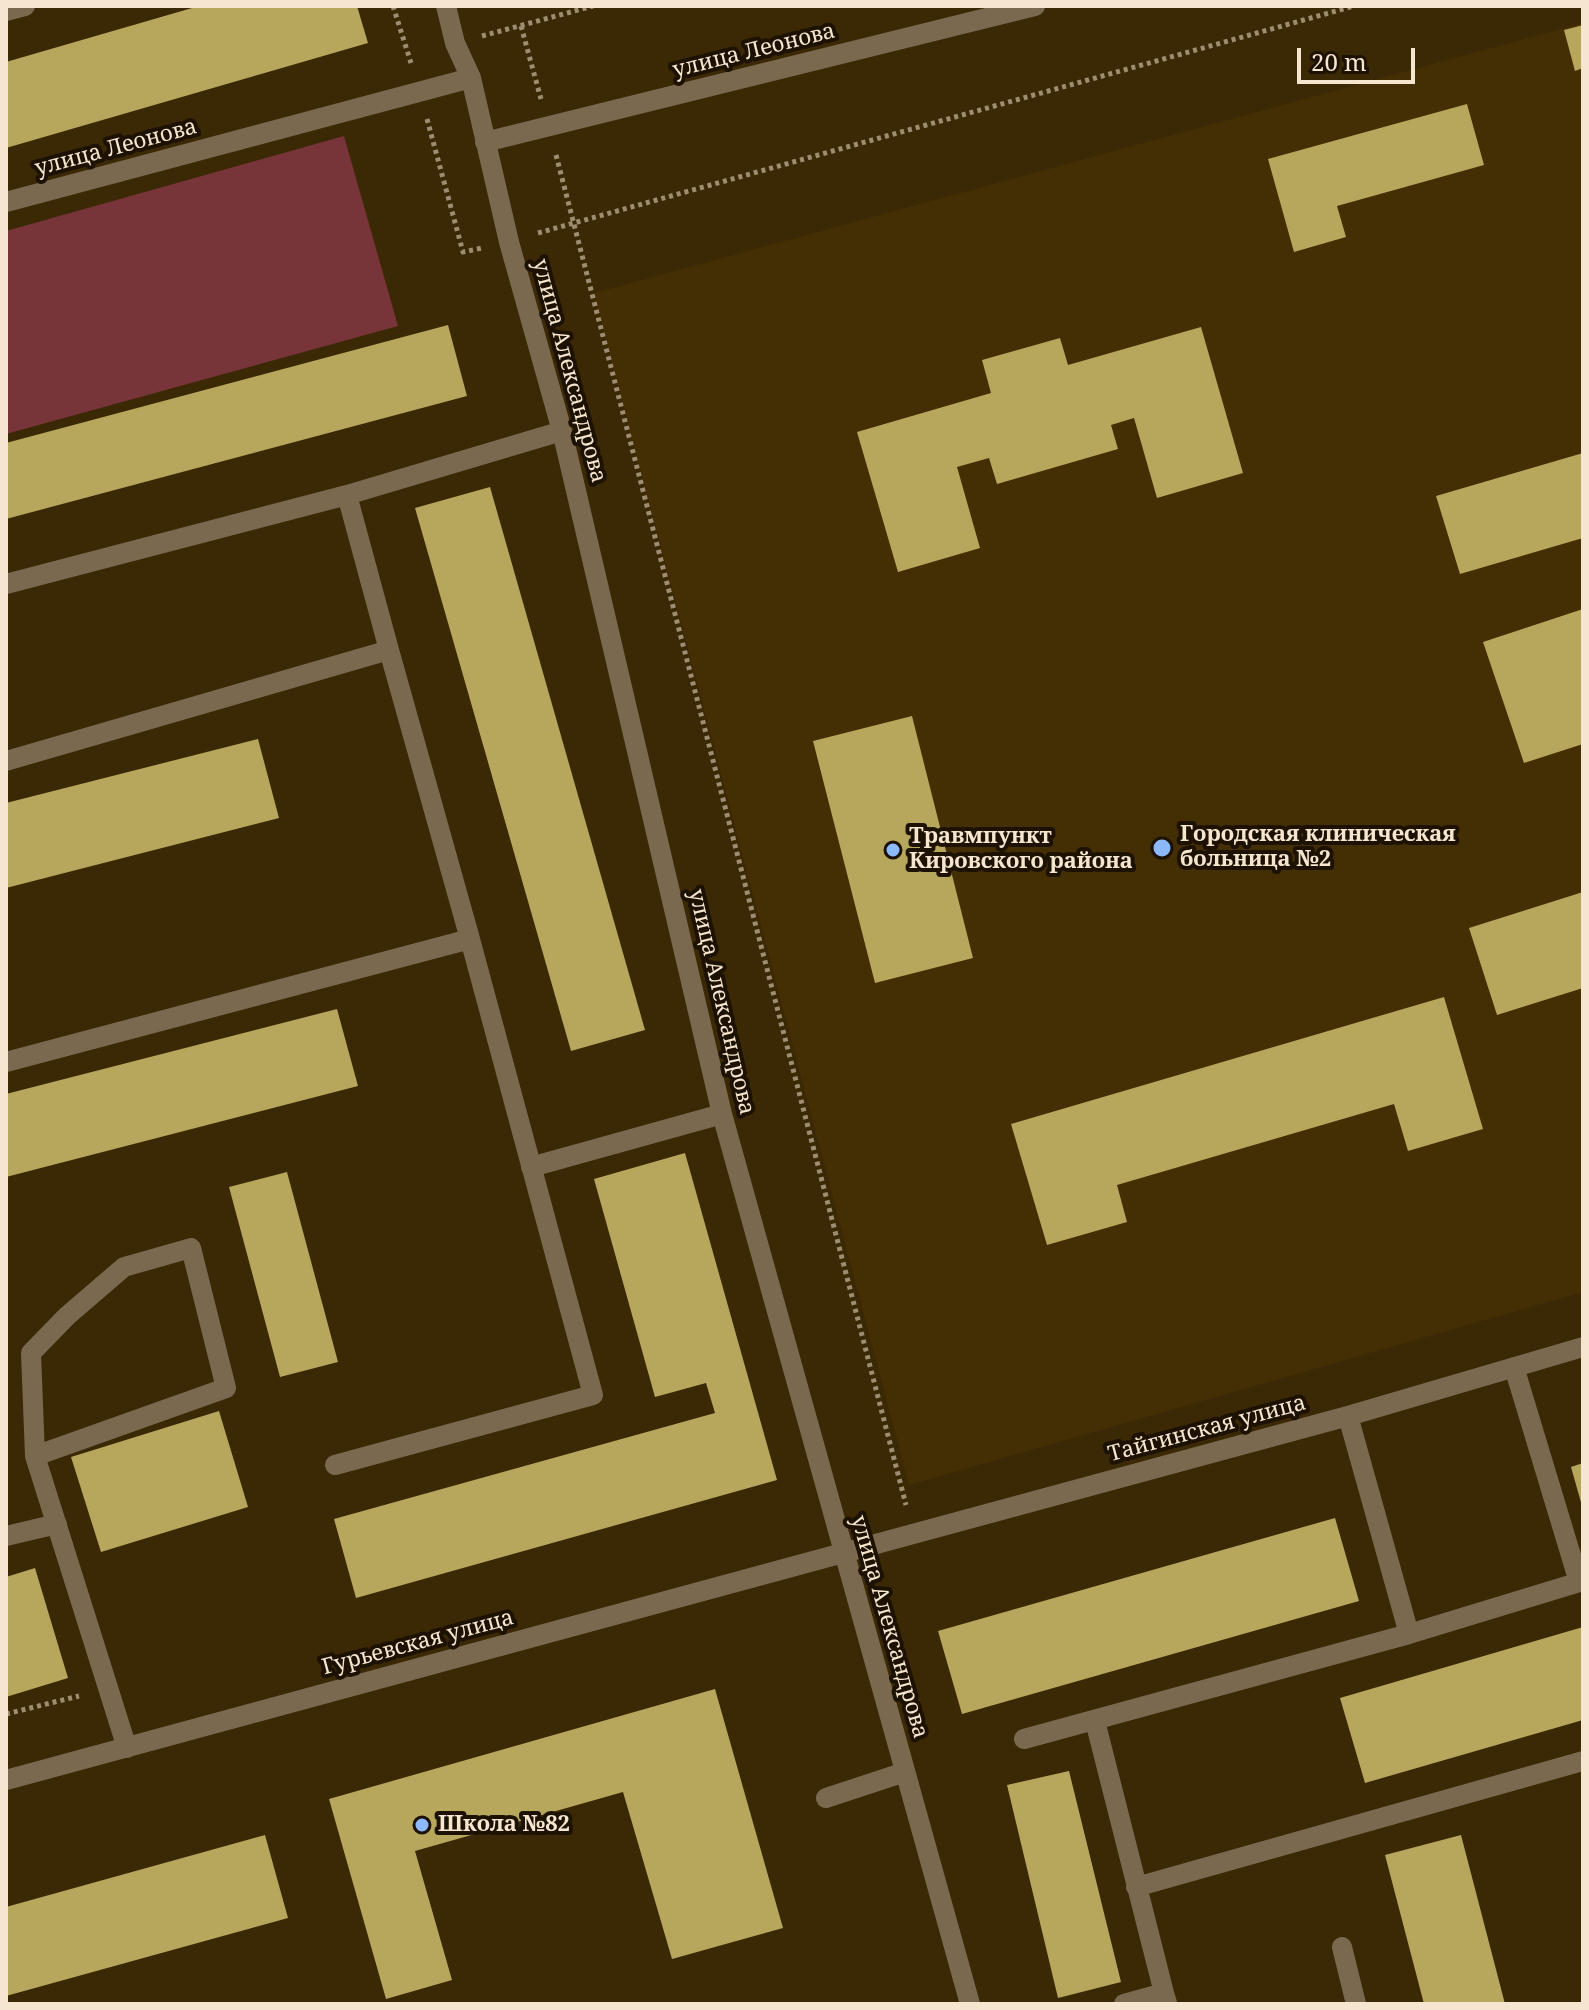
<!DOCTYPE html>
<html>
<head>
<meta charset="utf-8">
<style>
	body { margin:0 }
	#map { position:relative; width:1589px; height:2010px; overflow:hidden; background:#3b2805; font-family:"Noto Serif",serif }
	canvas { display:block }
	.frame { position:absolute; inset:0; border:8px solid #f6e6cf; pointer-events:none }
	.scale { position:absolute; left:1297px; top:48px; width:118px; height:36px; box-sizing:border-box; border:4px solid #f6e6cf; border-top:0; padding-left:10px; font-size:24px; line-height:28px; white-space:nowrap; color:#f6e6cf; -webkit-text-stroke:6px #1d1202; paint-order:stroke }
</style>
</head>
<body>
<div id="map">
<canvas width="1589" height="2010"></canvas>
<div class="frame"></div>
<div class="scale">20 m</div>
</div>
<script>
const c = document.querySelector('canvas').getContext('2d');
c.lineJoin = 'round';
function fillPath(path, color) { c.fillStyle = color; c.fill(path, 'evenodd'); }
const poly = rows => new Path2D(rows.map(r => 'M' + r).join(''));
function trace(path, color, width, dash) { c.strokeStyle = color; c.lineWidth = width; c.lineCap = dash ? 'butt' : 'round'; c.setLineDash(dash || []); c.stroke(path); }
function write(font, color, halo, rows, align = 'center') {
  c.font = font + ' "Noto Serif",serif'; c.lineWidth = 8; c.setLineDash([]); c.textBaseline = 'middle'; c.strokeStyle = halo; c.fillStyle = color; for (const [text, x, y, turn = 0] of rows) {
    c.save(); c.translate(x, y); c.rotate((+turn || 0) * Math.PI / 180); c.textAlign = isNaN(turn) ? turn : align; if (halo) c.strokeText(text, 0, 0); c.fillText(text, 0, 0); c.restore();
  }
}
const built = poly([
	[1583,23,1583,1292,909,1485,594,293]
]);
const green = poly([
	[344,136,398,326,6,434,6,231]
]);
const building = poly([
	[199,6,357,6,368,43,6,148,6,62],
	[1583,25,1583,68,1575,71,1564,30],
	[1467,104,1484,165,1337,206,1346,237,1294,252,1268,159],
	[448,325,467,396,6,519,6,443],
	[1201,327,1243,473,1157,498,1134,418,1111,425,1118,449,997,484,989,458,957,467,980,548,898,572,857,432,991,393,982,360,1060,338,1068,365],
	[1583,453,1583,538,1460,574,1436,496],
	[490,487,645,1030,571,1051,415,508],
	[1583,609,1583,744,1524,763,1483,642],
	[912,716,973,958,875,983,813,741],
	[258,739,279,818,6,888,6,803],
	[1583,892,1583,988,1497,1015,1469,928],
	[1444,997,1483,1129,1408,1151,1394,1104,1117,1185,1127,1222,1047,1245,1011,1124],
	[337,1009,358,1086,6,1177,6,1094],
	[685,1153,777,1480,356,1598,334,1519,715,1413,706,1383,655,1397,594,1179],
	[287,1172,338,1362,280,1377,229,1187],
	[219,1411,248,1507,101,1552,71,1457],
	[1583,1463,1583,1506,1582,1506,1571,1467],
	[1335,1518,1359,1601,962,1714,938,1631],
	[35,1568,68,1678,6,1697,6,1577],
	[1583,1627,1583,1720,1365,1783,1340,1698],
	[715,1689,783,1928,672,1959,623,1792,415,1851,452,1980,386,1999,329,1799],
	[1069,1771,1121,1982,1058,1998,1007,1785],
	[265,1835,288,1918,6,1996,6,1907],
	[1461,1835,1505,2004,1424,2004,1385,1855]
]);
const path = poly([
	[393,6,411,63],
	[521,26,541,99],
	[482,36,593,6],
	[427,119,463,252,482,248],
	[556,155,906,1505],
	[538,233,1354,6],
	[6,1714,79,1696]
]);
const minor = poly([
	[446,6,455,43,471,78,509,242,562,431,722,1114,970,2004],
	[6,11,25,6],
	[485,142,1035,6],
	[6,202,471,78],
	[6,584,347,495],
	[6,761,389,650,347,495,562,431],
	[6,1062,470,939,389,650],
	[531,1167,722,1114],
	[1514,1367,1579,1582],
	[1348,1416,1409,1634],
	[35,1456,226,1388,191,1248,124,1267,67,1316,31,1353,35,1456,127,1748],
	[335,1465,593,1395,470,939],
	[6,1536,57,1524],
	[1095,1721,1164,1993],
	[1024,1739,1409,1634,1583,1581],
	[6,1780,1348,1416,1583,1347],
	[826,1798,905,1772],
	[1136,1887,1583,1761],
	[1342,1947,1356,2004],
	[1124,2004,1164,1993,1167,2003]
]);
const markers = [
	[1162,848,10,"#8bb9fc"],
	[893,850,8,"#8bb9fc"],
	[422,1825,8,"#8bb9fc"]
];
const streetNames = [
	["улица Леонова",754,51,-14],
	["улица Леонова",116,148,-15],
	["улица Александрова",569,371,75],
	["улица Александрова",721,1002,77],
	["Тайгинская улица",1207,1429,-15],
	["улица Александрова",889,1627,74],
	["Гурьевская улица",418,1643,-15]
];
const poiNames = [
	["Городская клиническая",1180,835],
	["больница №2",1180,860],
	["Травмпункт",909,837],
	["Кировского района",909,862],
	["Школа №82",438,1825]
];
fillPath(built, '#442e03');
fillPath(green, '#773439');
fillPath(building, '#b7a75d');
trace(path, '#9e8d70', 5, [4, 4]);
trace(minor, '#7a694f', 20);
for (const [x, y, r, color] of markers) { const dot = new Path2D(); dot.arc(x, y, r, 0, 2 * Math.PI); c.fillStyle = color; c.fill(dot); trace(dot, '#1d1202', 3); }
write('22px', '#f6e6cf', '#1d1202', streetNames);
write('bold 22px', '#f6e6cf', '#1d1202', poiNames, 'left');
</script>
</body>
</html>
